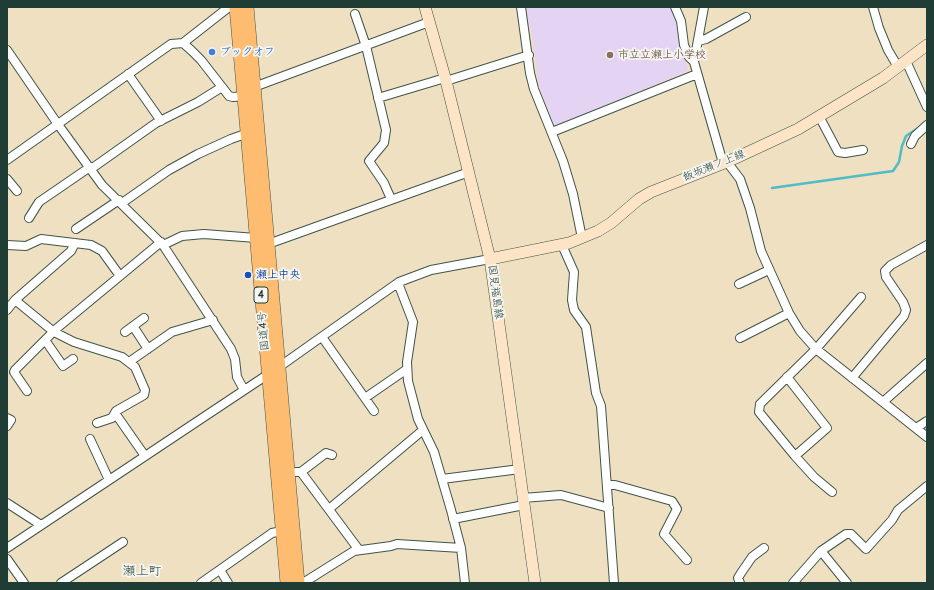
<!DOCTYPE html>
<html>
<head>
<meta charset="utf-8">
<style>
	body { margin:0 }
	#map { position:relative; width:934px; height:590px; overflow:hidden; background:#f0e0c2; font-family:Pangolin,sans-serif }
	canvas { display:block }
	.frame { position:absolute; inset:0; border:8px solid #1f3d34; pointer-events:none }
</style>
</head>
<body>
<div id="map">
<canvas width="934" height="590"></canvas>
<div class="frame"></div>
</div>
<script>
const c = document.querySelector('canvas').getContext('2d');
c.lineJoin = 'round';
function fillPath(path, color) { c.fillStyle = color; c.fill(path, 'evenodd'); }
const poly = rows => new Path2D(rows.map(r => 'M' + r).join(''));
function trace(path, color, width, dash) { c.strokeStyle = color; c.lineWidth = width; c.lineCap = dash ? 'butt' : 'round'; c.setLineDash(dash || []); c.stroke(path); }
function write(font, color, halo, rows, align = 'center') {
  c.font = font + ' Pangolin,"Klee One",sans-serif'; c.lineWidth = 3.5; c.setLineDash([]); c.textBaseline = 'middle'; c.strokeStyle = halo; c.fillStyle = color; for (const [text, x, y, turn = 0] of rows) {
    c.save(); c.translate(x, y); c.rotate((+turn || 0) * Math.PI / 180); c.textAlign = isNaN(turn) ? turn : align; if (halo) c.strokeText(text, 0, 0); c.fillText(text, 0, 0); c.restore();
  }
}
const built = poly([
	[525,7,670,7,676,22,688,69,686,72,554,126,538,83,533,40]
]);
const stream = poly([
	[772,188,893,171,899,162,902,146,906,136,918,128]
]);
const minor = poly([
	[521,7,530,73,534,89,563,161,573,194,582,238],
	[675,7,681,21,684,45,689,57,694,62],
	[704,7,694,62,723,163],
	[873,7,879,28,888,50,898,67],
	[355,14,366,46,386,130,384,143,369,161,384,183,391,199],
	[698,41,706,39,746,17],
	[183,43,229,7],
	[7,50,57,123,102,185,163,245,231,349,235,359,237,377,244,390],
	[906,61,927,107],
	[128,74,161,121],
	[446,81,529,55],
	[254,87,429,22],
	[378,98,445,78],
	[819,116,838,152,845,153,863,150],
	[552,132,697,74],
	[911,144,915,136,927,125],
	[7,160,171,44,183,43,192,51,201,60,229,96,233,97,245,96],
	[727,162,740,179,750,208,761,251,789,313,800,331,816,349,927,437],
	[91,169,156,123,198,102,222,87],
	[7,179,17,191],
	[122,203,169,170,198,154,231,139,248,133],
	[29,218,39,202,90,167],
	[76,229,119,200],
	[75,243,71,251,15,300,54,332,74,342,122,357,135,367,145,390,144,395,116,411,112,418,97,423],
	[268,244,469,172],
	[7,245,26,246,41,239,91,245,102,251,120,276],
	[163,245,182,236,204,234,256,238],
	[562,245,574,272,572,300,574,310,586,327,596,393,601,406,614,583],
	[398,283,413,322,407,362,408,381,418,419,434,452,451,510,461,548,465,583],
	[739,284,769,270],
	[7,310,15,300],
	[133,326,148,349],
	[125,332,144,318],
	[322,337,374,411],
	[740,338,789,313],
	[45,340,63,366,73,359],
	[129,362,172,332,213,320],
	[787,377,827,428,795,456],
	[852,378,904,316,906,310,903,302,886,277,885,271,891,265,927,245],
	[27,391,14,372,15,370,56,329,161,242],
	[365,398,407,369],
	[883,402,927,363],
	[115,413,145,456],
	[7,418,11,420,7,426],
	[916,428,927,421],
	[90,439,109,480],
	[296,472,301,472,326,453,332,455],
	[301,472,359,550],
	[442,479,520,469],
	[607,485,615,485,672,501,677,509,664,534,687,560],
	[832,492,814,477,795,456,759,412,760,404,816,349,861,297],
	[523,498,561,495,609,508],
	[7,503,41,525],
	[329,509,423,430],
	[453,519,524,505],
	[7,548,279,367,399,282,431,270,490,259],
	[821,551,847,583],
	[7,559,24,583],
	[220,570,228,583],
	[61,583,123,542],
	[201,583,272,533,282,531],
	[303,583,354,551,391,546,397,544,461,548],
	[740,583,738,578,741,573,752,557,764,548],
	[793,583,821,551,846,534,851,534,866,549,892,520,898,510,927,486]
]);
const secondary = poly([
	[425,7,446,81,490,259,535,583],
	[490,259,569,243,598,231,611,223,639,199,651,192,727,162,798,129,883,78,927,45]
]);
const trunk = poly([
	[236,7,287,583],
	[247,7,298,583]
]);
const markers = [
	[212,52,4,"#3f7fe0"],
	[610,55,4,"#8d6e63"],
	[248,275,4,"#1a4fb4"]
];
const shields = [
	[261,295,14]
];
const shieldNames = [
	["4",261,295]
];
const shopNames = [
	["ブックオフ",220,52]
];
const educationNames = [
	["市立立瀬上小学校",618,55]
];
const streetNames = [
	["飯坂瀬ノ上線",714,166,-22],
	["国見福島線",495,292,82],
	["国道4号",264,331,-95]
];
const transitNames = [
	["瀬上中央",256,275]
];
const quarterNames = [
	["瀬上町",142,572]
];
fillPath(built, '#e4d3f2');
trace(stream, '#4ebdc5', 2.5);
trace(minor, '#3e5549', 10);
trace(secondary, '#3e5549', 12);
trace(trunk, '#3e5549', 14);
trace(minor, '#fff', 8);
trace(secondary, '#fee4c6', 11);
trace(trunk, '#fdbc70', 13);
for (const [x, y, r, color] of markers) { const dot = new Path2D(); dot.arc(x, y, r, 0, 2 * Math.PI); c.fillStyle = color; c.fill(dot); trace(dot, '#f6f6f2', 1.5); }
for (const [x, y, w] of shields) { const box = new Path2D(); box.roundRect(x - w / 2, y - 8, w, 16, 3); c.fillStyle = '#f6f6f2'; c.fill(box); trace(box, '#1f3d34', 1); }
write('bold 10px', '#1f3d34', null, shieldNames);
write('bold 11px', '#366cbe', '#f6f6f2', shopNames, 'left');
write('bold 11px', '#785e54', '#f6f6f2', educationNames, 'left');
write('11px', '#1f3d34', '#f6f6f2', streetNames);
write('bold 11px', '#164399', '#f6f6f2', transitNames, 'left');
write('13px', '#1f3d34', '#f6f6f2', quarterNames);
</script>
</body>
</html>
